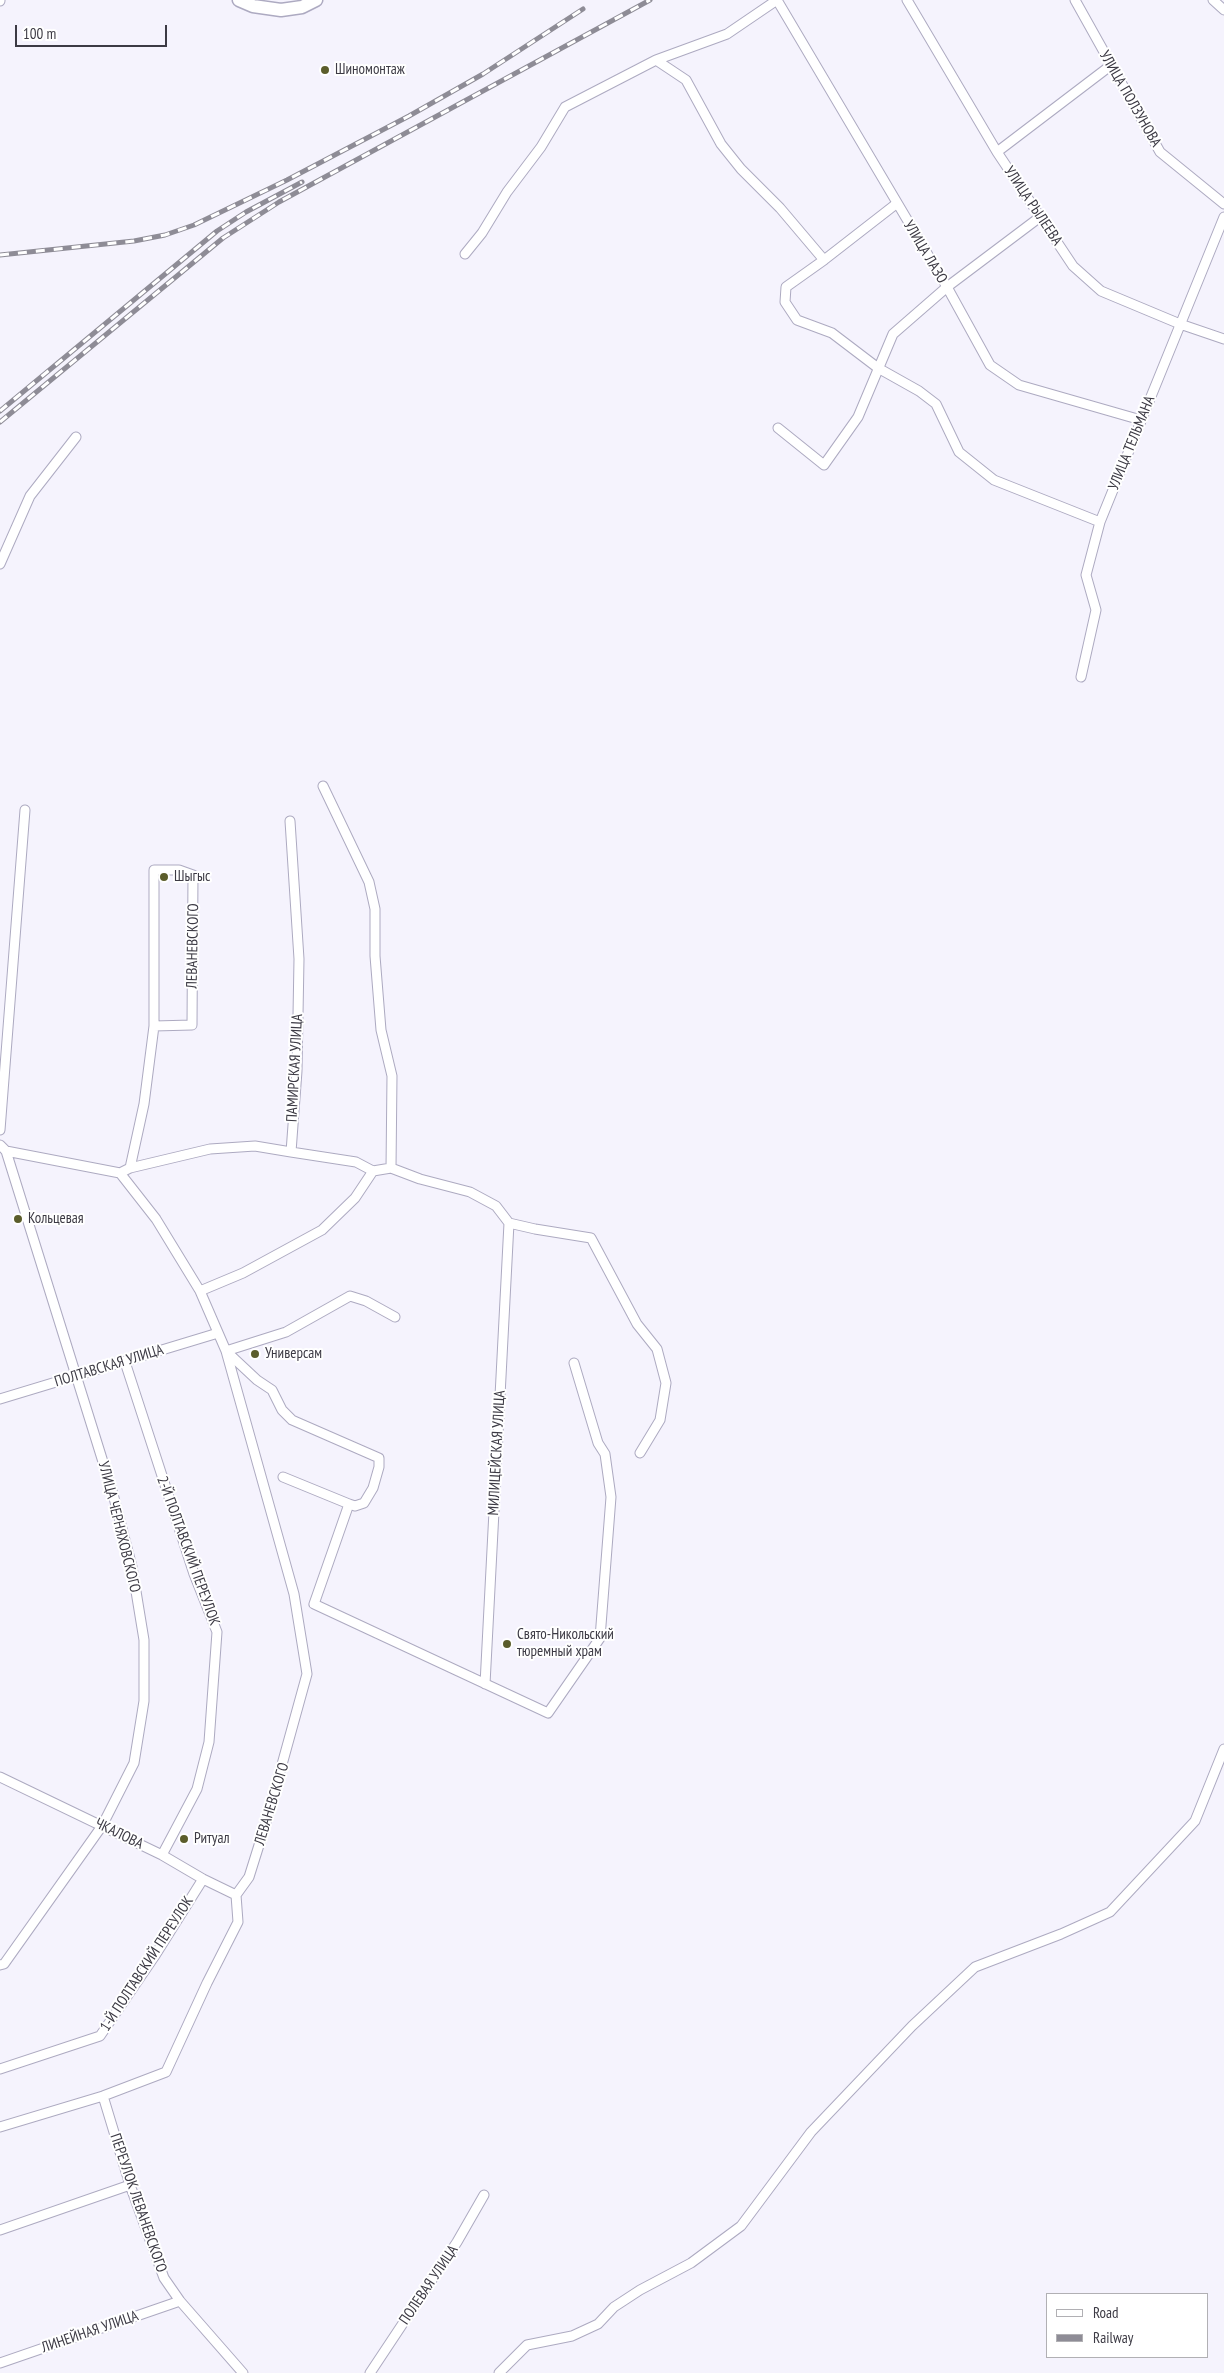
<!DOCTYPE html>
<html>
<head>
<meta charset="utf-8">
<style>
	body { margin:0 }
	#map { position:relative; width:1224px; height:2373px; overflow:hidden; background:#f5f3fd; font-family:"PT Sans Narrow",sans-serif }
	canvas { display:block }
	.legend { position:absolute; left:1046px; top:2293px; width:162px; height:65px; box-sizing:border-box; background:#fff; border:1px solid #b1b0b4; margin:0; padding:6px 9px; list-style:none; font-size:15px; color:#3c3a44 }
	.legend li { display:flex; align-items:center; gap:10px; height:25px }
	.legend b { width:25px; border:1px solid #b1b0b4 }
	.scale { position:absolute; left:15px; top:25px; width:152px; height:22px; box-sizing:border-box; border:2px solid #3c3a44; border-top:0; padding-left:6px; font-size:15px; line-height:18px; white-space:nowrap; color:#3c3a44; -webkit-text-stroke:4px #fff; paint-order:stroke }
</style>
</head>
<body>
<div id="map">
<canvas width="1224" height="2373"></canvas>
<ul class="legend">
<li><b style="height:6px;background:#fff"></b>Road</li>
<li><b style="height:6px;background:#8e8c96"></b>Railway</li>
</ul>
<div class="scale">100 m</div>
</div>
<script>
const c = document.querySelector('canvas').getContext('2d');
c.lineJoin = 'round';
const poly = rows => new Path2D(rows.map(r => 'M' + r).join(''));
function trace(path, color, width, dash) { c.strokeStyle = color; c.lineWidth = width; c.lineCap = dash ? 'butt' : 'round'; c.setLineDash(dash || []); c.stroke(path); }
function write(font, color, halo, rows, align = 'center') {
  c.font = font + ' "PT Sans Narrow",sans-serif'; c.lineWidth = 4; c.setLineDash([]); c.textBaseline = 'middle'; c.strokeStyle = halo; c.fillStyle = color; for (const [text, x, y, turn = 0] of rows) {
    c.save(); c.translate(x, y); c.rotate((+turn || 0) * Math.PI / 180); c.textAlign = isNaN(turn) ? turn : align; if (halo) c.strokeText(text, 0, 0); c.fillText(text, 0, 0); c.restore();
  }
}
const street = poly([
	[777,0,947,287,990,365,1019,385,1141,420],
	[907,0,997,152,1073,266,1101,291,1180,324,1224,339],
	[1075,0,1160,152,1224,204],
	[1213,0,1224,10],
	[0,1,0,0],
	[656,60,686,80,721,144,741,169,780,208,824,260,786,287,785,302,797,320,832,333,878,368,919,391,936,404,959,452,994,480,1100,522],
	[997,152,1110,66],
	[465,254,482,233,507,192,541,147,565,107,656,60,727,34,777,0],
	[824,260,896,204],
	[778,428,824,465,858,417,893,334,947,287,1040,217],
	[0,564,30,496,76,437],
	[1081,677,1096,610,1086,575,1100,522,1224,217],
	[323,786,369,882,375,909,375,956,381,1030,392,1076,391,1168],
	[0,1130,25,810],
	[0,1145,6,1151,120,1173],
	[291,1152,356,1162,373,1171],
	[130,1168,210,1149,255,1146,291,1152,297,1071,299,959,290,821],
	[120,1173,130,1168,144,1104,154,1026,154,870,179,870,193,875,192,1025,154,1026],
	[200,1291,243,1273,322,1230,355,1198,373,1171,391,1168,420,1179,470,1192,496,1206,509,1223,535,1229,591,1238,637,1324,657,1349,666,1383,660,1420,640,1453],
	[125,1362,194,1574,217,1632,209,1742,197,1789,162,1855],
	[0,1399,218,1333],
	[283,1477,349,1504,314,1604,548,1713,600,1638,611,1497,605,1454,598,1443,574,1363],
	[349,1504,355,1506,364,1503,373,1488,379,1467,379,1458,292,1420,282,1410,272,1390,257,1380,226,1351,286,1332,350,1296,366,1301,395,1317],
	[485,1684,509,1223],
	[0,1777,162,1855,203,1879,236,1895],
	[0,1965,4,1964,102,1826,134,1763,144,1701,144,1640,132,1567,113,1494,6,1151],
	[0,2069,100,2036,154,1957,203,1879],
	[103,2096,130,2185,164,2278,180,2301,243,2373],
	[0,2127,103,2096,166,2072,207,1983,238,1922,236,1895,249,1877,265,1826,307,1674,294,1594,226,1351,200,1291,156,1219,120,1173],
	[0,2230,130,2185],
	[0,2363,180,2301],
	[370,2373,457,2242,484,2195],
	[499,2373,527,2345,572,2336,598,2324,614,2307,640,2290,691,2263,741,2226,811,2132,912,2026,975,1967,1061,1934,1110,1912,1195,1821,1224,1749]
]);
const secondary = poly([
	[239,0,253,6,281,10,302,7,316,0]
]);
const rail = poly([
	[0,255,134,241,165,235,194,225,287,180,409,116,483,74,583,9],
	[0,411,217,231,246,212,302,182],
	[0,422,223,238,279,202,650,0]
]);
const markers = [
	[325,70,5,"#5b5d2b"],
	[164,877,5,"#5b5d2b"],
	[18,1219,5,"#5b5d2b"],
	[255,1354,5,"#5b5d2b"],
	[507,1644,5,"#5b5d2b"],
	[184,1839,5,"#5b5d2b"]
];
const poiNames = [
	["Шиномонтаж",335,70],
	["Шыгыс",174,877],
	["Кольцевая",28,1219],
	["Универсам",265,1354],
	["Свято-Никольский",517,1635],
	["тюремный храм",517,1652],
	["Ритуал",194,1839]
];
const streetNames = [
	["УЛИЦА ПОЛЗУНОВА",1130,99,60],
	["УЛИЦА РЫЛЕЕВА",1033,206,56],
	["УЛИЦА ЛАЗО",925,252,59],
	["УЛИЦА ТЕЛЬМАНА",1132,443,-68],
	["ЛЕВАНЕВСКОГО",193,946,-89],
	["ПАМИРСКАЯ УЛИЦА",295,1068,-87],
	["ПОЛТАВСКАЯ УЛИЦА",109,1366,-17],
	["МИЛИЦЕЙСКАЯ УЛИЦА",497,1453,-87],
	["УЛИЦА ЧЕРНЯХОВСКОГО",119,1527,76],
	["2-Й ПОЛТАВСКИЙ ПЕРЕУЛОК",188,1551,70],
	["ЛЕВАНЕВСКОГО",272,1804,-73],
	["ЧКАЛОВА",119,1834,26],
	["1-Й ПОЛТАВСКИЙ ПЕРЕУЛОК",147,1964,-57],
	["ПЕРЕУЛОК ЛЕВАНЕВСКОГО",138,2203,71],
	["ПОЛЕВАЯ УЛИЦА",429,2285,-56],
	["ЛИНЕЙНАЯ УЛИЦА",90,2332,-19]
];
trace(street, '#adaac1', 11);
trace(secondary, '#adaac1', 15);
trace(street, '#fff', 9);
trace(secondary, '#fff', 12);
trace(rail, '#8e8c96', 5);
trace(rail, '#fff', 3, [9]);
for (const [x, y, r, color] of markers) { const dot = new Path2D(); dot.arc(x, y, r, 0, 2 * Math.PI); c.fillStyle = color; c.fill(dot); trace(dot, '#fff', 2); }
write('15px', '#3c3a44', '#fff', poiNames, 'left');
write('15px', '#3c3a44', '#fff', streetNames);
</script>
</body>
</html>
